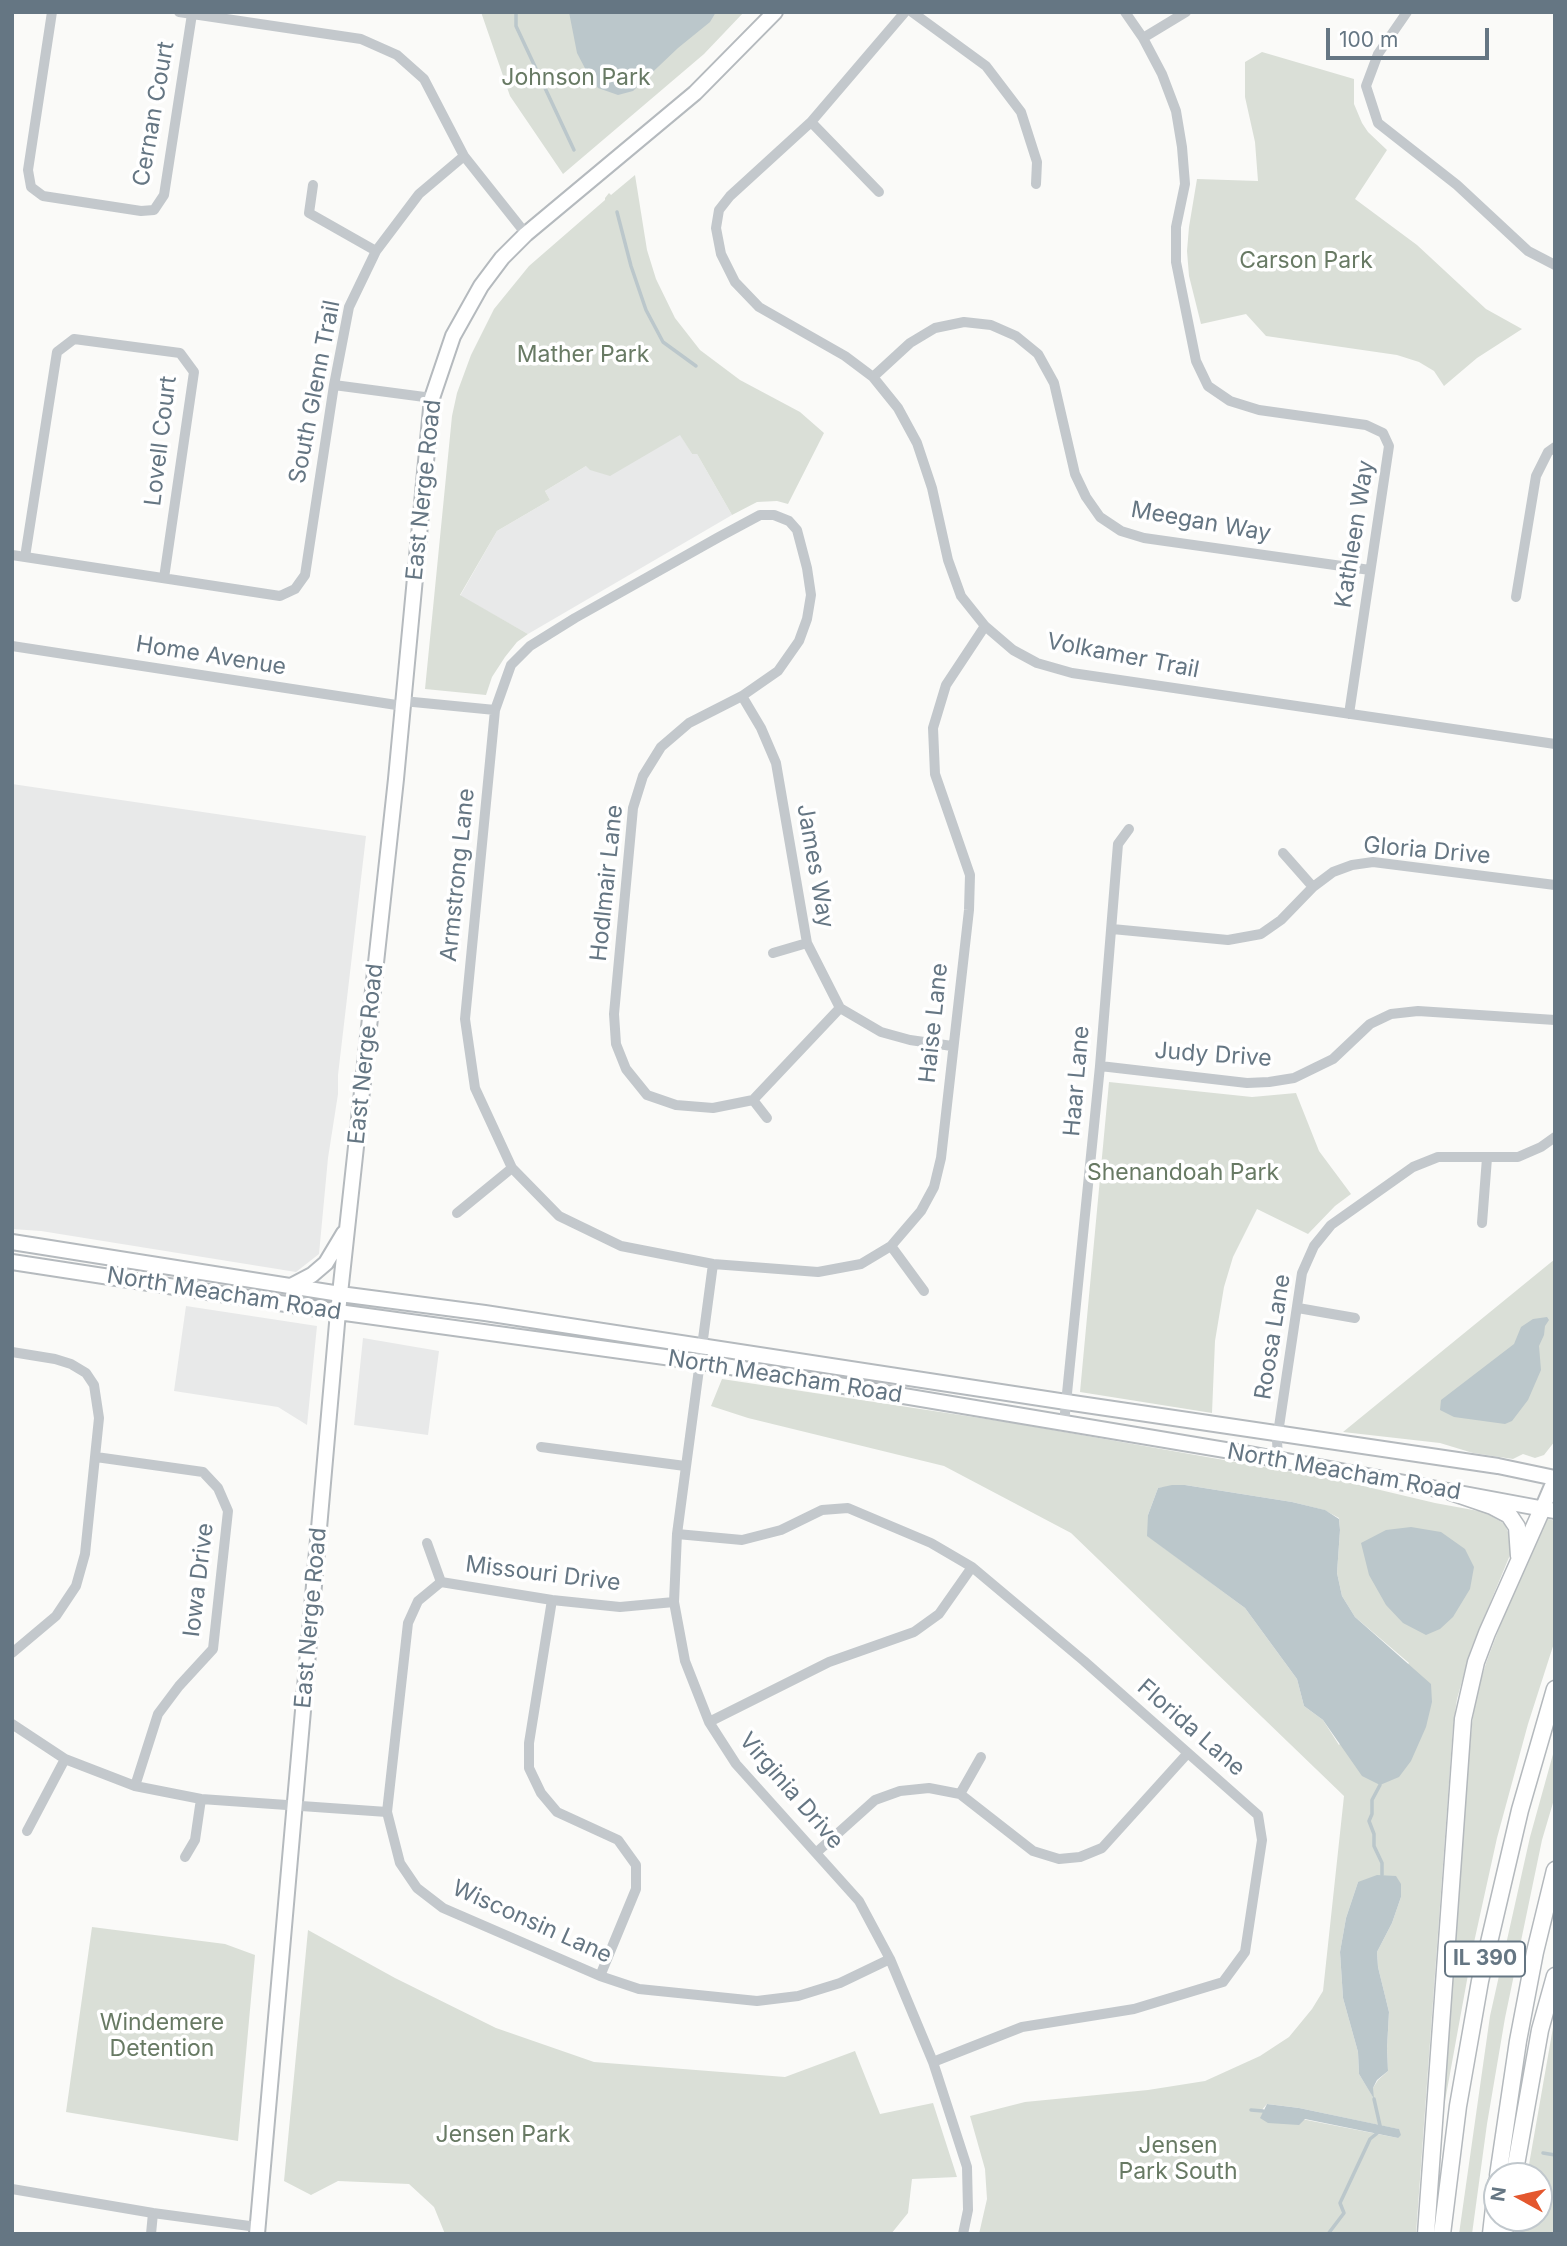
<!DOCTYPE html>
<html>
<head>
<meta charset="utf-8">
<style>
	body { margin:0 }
	#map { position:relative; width:1567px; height:2246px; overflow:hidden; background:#fafaf8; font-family:Inter,sans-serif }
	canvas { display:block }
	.frame { position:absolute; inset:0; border:14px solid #657683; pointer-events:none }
	.north { position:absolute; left:1483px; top:2162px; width:70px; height:70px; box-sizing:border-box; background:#fff; border:2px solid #c1c8cd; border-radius:50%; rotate:278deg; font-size:19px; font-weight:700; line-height:28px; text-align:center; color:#657683 }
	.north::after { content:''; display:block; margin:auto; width:24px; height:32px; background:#e4572e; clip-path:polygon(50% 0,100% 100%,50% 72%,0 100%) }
	.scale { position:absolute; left:1326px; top:28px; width:163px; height:32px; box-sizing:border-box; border:4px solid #657683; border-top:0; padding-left:9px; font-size:21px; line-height:24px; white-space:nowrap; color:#657683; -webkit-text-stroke:5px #fff; paint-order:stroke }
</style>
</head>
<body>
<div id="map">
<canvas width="1567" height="2246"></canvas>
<div class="frame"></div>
<div class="north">N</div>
<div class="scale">100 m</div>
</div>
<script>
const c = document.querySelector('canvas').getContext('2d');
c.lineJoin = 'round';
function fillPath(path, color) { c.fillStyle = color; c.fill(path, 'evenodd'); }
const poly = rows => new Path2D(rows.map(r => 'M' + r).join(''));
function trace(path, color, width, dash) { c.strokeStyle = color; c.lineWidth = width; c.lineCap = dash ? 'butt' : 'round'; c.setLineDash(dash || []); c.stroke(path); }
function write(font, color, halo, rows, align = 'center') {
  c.font = font + ' Inter,sans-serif'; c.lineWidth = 7; c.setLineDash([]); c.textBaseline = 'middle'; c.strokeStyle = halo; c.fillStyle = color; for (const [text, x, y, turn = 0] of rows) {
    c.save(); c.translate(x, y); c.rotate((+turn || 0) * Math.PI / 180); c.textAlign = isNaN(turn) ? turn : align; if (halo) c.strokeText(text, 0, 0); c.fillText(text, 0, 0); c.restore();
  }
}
const built = poly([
	[680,434,692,454,697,454,732,515,528,634,460,596,497,531,550,500,545,491,586,466],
	[12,784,366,836,338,1075,338,1094,328,1158,319,1254,296,1272,41,1231,12,1229],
	[186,1306,317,1326,307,1425,278,1407,174,1391],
	[363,1338,439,1351,428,1435,354,1425]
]);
const green = poly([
	[481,12,744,12,704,54,563,174,510,96],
	[1262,52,1354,79,1354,104,1362,123,1368,132,1387,150,1355,199,1417,245,1486,309,1522,329,1477,358,1444,386,1434,371,1419,362,1397,355,1266,336,1246,314,1201,324,1189,276,1187,251,1189,227,1197,179,1258,181,1255,142,1245,97,1245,62],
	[635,175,647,250,656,279,675,318,700,350,740,380,800,412,824,433,788,504,777,501,757,502,732,515,697,454,692,454,680,435,610,476,590,470,586,466,545,491,550,500,497,531,460,595,528,634,517,642,505,657,492,677,486,695,425,689,452,416,457,393,471,355,494,309,529,266,605,200,605,198,609,193,611,195],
	[1109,1082,1252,1097,1296,1093,1319,1151,1351,1194,1335,1206,1308,1234,1257,1209,1233,1257,1224,1287,1215,1341,1212,1413,1080,1392],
	[1555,1259,1555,1441,1544,1455,1535,1458,1523,1454,1513,1459,1473,1453,1440,1443,1343,1432],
	[722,1379,1013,1423,1338,1480,1435,1503,1484,1512,1505,1524,1512,1543,1510,1555,1471,1649,1457,1699,1453,1727,1416,2234,979,2234,987,2199,985,2169,970,2116,1025,2102,1148,2090,1205,2081,1260,2056,1289,2037,1312,2009,1323,1991,1344,1796,1071,1533,944,1466,748,1418,711,1406],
	[1185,1485,1292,1502,1324,1510,1339,1518,1340,1530,1337,1573,1342,1596,1355,1617,1409,1663,1339,1745,1323,1720,1304,1706,1297,1679,1245,1608,1148,1536,1148,1515,1158,1488],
	[1358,1882,1401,1897,1392,1923,1377,1952,1378,1967,1389,2012,1387,2048,1388,2071,1378,2080,1373,2088,1373,2097,1359,2074,1358,2052,1343,1998,1340,1952,1346,1918],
	[1267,2104,1299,2108,1398,2129,1398,2138,1261,2111],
	[1549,1519,1555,1521,1555,1640,1528,1724,1497,1838,1473,1947,1445,2101,1441,2101,1450,1971,1472,1724,1476,1696,1486,1663,1500,1626,1544,1520],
	[1555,1747,1555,1796,1542,1840,1505,2018,1487,2124,1472,2234,1459,2234,1490,2016,1530,1837],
	[92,1927,225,1944,255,1955,238,2141,66,2112],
	[308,1930,395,1978,496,2028,594,2062,785,2077,855,2051,880,2114,933,2103,957,2177,912,2179,908,2213,891,2234,445,2234,434,2207,409,2184,338,2181,311,2195,284,2181],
	[1555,2016,1555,2234,1517,2234,1520,2218,1539,2218,1539,2176,1527,2176]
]);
const water = poly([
	[569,12,716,12,710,22,678,48,640,84,633,91,618,95,598,88,588,74,577,53],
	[1547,1317,1549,1320,1545,1326,1544,1335,1539,1346,1541,1370,1528,1400,1512,1421,1505,1424,1454,1417,1440,1410,1441,1400,1514,1344,1521,1327,1533,1319],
	[1172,1485,1185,1485,1292,1502,1325,1510,1339,1519,1340,1530,1337,1573,1342,1596,1355,1617,1431,1684,1432,1702,1426,1727,1411,1761,1399,1777,1380,1785,1362,1776,1323,1720,1304,1706,1297,1679,1245,1608,1147,1536,1148,1515,1158,1488],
	[1411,1527,1441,1532,1465,1549,1474,1567,1470,1589,1453,1617,1440,1629,1426,1635,1403,1623,1386,1605,1369,1575,1361,1543,1386,1530],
	[1377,1875,1396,1876,1401,1884,1401,1897,1392,1923,1377,1952,1378,1967,1389,2012,1387,2048,1388,2071,1377,2080,1373,2088,1374,2099,1359,2074,1358,2052,1343,1998,1340,1952,1346,1918,1358,1882],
	[1267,2104,1299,2108,1399,2129,1401,2135,1398,2138,1305,2119,1299,2125,1268,2123,1260,2118]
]);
const stream = poly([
	[516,12,516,26,574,150],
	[617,212,631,266,646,310,663,342,696,366],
	[1380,1785,1372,1800,1372,1814,1369,1821,1374,1834,1374,1846,1382,1863,1382,1875],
	[1251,2110,1263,2111],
	[1543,2153,1555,2155],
	[1328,2234,1344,2213,1340,2203,1370,2139,1381,2130,1374,2099]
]);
const minor = poly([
	[52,12,28,170,31,187,43,196,141,211,154,210,164,195,192,14],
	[179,12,361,39,397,55,424,79,464,156,526,234],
	[905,12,811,122,730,196,719,210,716,228,721,254,735,282,759,307,845,356,873,377,898,408,917,443,932,488,948,560,961,596,985,626,1013,650,1037,663,1072,673,1555,744],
	[912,12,986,66,1021,112,1037,162,1036,184],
	[1125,12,1143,38,1162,74,1176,111,1182,147,1185,184,1176,227,1176,262,1196,361,1208,386,1230,401,1259,410,1366,425,1383,433,1389,446,1349,714],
	[1407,12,1378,54,1366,86,1378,123,1457,185,1528,251,1555,265],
	[1143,38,1186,12],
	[811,122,879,192],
	[313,185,309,213,376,251],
	[873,377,910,343,935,328,964,322,991,325,1016,336,1038,354,1054,383,1075,474,1086,497,1100,517,1121,531,1144,538,1370,570],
	[334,385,432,398],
	[12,555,280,596,295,589,305,575,334,385,349,307,376,251,419,194,464,156],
	[25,557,57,352,74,339,180,353,194,372,164,578],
	[1516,597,1536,476,1548,452,1555,447],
	[12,646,403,706],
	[742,696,761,728,776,763,807,943,840,1008,881,1032,910,1040,952,1046],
	[403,701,495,710],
	[1283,853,1313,887],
	[1112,929,1228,940,1261,934,1281,920,1313,887,1333,872,1352,865,1373,862,1555,885],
	[773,953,807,943],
	[840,1008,753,1100,713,1108,676,1105,647,1095,626,1069,616,1044,614,1014,633,808,643,776,661,747,689,723,742,696,778,671,799,641,807,619,811,595,807,568,797,530,789,521,774,515,760,515,719,537,575,618,530,646,511,665,495,710,465,1019,475,1088,512,1168,559,1216,621,1246,713,1264,818,1272,861,1264,891,1246,921,1211,934,1187,941,1158,969,910,970,875,935,774,933,728,946,685,985,626],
	[1100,1066,1247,1083,1269,1082,1294,1078,1333,1059,1370,1024,1391,1014,1418,1011,1555,1020],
	[753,1100,767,1118],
	[457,1213,512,1168],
	[1482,1223,1487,1158],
	[891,1246,924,1291],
	[713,1264,677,1534,674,1602,685,1661,709,1722,736,1764,859,1901,890,1959,933,2062,967,2167,968,2210,963,2234],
	[1298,1308,1355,1318],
	[12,1352,55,1359,71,1364,86,1373,94,1385,99,1418,85,1554,76,1586,56,1616,12,1653],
	[1064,1423,1100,1066,1118,844,1129,829],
	[541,1447,685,1466],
	[96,1457,203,1472,218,1488,228,1511,213,1649,179,1686,158,1714,135,1786],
	[1278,1460,1277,1440,1302,1273,1314,1246,1331,1225,1413,1167,1438,1157,1518,1157,1541,1147,1555,1137],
	[677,1534,742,1540,781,1530,822,1510,848,1508,931,1543,972,1567,1084,1661,1258,1815,1262,1840,1245,1952,1223,1982,1134,2009,1022,2027,933,2062],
	[427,1543,441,1582],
	[552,1600,529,1743,529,1768,541,1793,557,1812,618,1840,636,1865,636,1889,600,1976],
	[674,1602,620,1607,552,1600,441,1582,418,1601,408,1623,387,1812,400,1863,417,1888,443,1908,600,1976,639,1989,757,2001,798,1996,840,1983,890,1959],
	[709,1722,829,1662,914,1632,939,1614,972,1567],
	[12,1724,65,1759,135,1786,201,1799,387,1812],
	[960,1794,981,1757],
	[27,1831,65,1759],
	[817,1852,875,1800,900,1791,929,1788,960,1794,1033,1851,1059,1859,1080,1857,1102,1848,1187,1754],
	[185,1857,195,1840,201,1799],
	[12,2189,153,2213,257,2227],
	[151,2234,153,2213]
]);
const major = poly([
	[12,1242,340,1294,485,1313,1066,1402,1498,1466,1555,1478],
	[12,1262,338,1312,701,1362,1243,1453,1555,1511],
	[291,1286,312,1275,326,1263,344,1233],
	[1543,1507,1555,1479],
	[257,2234,338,1312,396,779,432,398,453,336,481,286,502,258,526,234,695,93,775,12]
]);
const highway = poly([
	[1451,1492,1492,1506,1509,1515,1517,1527,1519,1556],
	[1498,2176,1518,2041,1535,1952,1555,1870],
	[1514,2176,1540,2030,1555,1976],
	[1426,2234,1463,1719,1476,1662,1487,1633,1543,1507],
	[1442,2234,1458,2106,1480,1981,1520,1810,1555,1689],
	[1491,2234,1497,2181],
	[1504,2234,1507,2218]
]);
const shields = [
	[1485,1959,80]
];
const shieldNames = [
	["IL 390",1485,1959]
];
const parkNames = [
	["Johnson Park",576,78],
	["Carson Park",1306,261],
	["Mather Park",583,355],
	["Shenandoah Park",1183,1173],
	["Windemere",162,2023],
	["Detention",162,2049],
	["Jensen Park",503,2135],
	["Jensen",1178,2146],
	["Park South",1178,2172]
];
const streetNames = [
	["Cernan Court",154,114,-80],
	["South Glenn Trail",315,392,-79],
	["Lovell Court",161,441,-83],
	["East Nerge Road",424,490,-84],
	["Meegan Way",1201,522,10],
	["Kathleen Way",1355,534,-81],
	["Home Avenue",211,656,9],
	["Volkamer Trail",1123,656,11],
	["Gloria Drive",1427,851,5],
	["James Way",815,866,80],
	["Armstrong Lane",458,875,-84],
	["Hodlmair Lane",607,883,-84],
	["Haise Lane",934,1023,-84],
	["East Nerge Road",366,1054,-84],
	["Judy Drive",1213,1055,4],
	["Haar Lane",1077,1081,-85],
	["North Meacham Road",224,1294,9],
	["Roosa Lane",1273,1337,-81],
	["North Meacham Road",785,1377,9],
	["North Meacham Road",1344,1472,10],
	["Missouri Drive",543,1574,7],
	["Iowa Drive",199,1580,-83],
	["East Nerge Road",311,1618,-85],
	["Florida Lane",1191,1728,41],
	["Virginia Drive",791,1791,49],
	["Wisconsin Lane",532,1922,24]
];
fillPath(built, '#e8e9e9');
fillPath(green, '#dadfd7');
fillPath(water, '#bbc7cb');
trace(stream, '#bbc7cb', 3.5);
trace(major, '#b5babe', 18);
trace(highway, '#b4b9bd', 19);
trace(minor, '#c3c8cc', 10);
trace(major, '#fff', 14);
trace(highway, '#fff', 16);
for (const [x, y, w] of shields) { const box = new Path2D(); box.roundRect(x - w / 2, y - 17.5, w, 35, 5); c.fillStyle = '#fff'; c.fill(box); trace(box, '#657683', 2); }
write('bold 21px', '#657683', null, shieldNames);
write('23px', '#687a64', '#fff', parkNames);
write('23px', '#657683', '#fff', streetNames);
</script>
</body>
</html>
